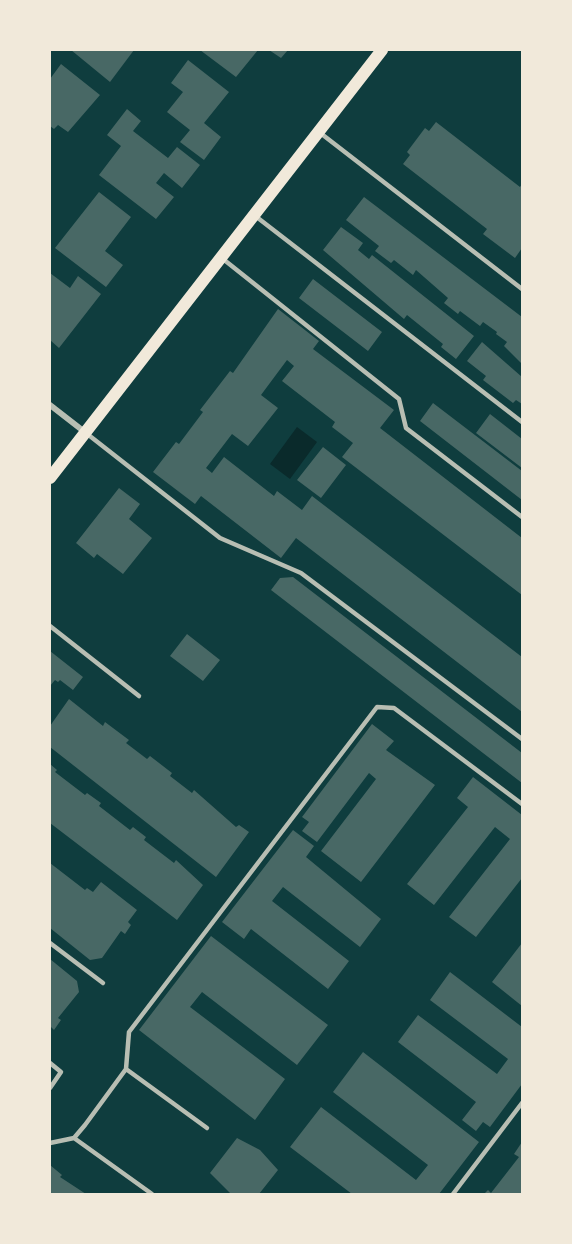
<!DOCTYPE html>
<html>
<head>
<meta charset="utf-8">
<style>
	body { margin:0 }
	#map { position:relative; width:572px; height:1244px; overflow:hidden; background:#0f3d3e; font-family:"Asap Condensed",sans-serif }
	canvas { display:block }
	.frame { position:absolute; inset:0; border:51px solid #f1e9da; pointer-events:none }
</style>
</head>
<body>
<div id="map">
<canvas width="572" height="1244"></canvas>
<div class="frame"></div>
</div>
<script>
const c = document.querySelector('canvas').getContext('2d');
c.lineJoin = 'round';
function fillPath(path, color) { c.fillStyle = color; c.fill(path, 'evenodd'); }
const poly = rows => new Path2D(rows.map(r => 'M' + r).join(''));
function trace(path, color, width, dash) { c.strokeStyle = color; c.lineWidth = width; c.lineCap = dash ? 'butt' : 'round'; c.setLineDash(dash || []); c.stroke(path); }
const water = poly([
	[297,427,317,442,290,479,270,464]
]);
const building = poly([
	[71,50,134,50,110,82],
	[200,50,258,50,236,77],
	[269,50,288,50,281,58],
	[188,60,229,92,204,123,221,137,204,160,180,142,190,130,167,112,183,92,171,83],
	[61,64,100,95,68,132,58,125,54,129,50,126,50,79],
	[127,109,141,121,133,131,168,158,177,147,200,165,182,188,164,173,156,183,174,197,156,219,99,175,121,146,107,135],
	[436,122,520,187,522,184,522,248,515,258,483,234,487,229,403,164,410,155,407,152,425,128,429,131],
	[99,192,131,217,105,251,123,265,106,287,55,248],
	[364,197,522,317,522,364,504,346,507,342,496,334,497,332,483,322,480,326,460,311,458,314,444,303,448,298,416,270,413,275,394,260,391,263,375,251,379,246,346,220],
	[341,227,363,243,358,250,369,259,372,255,474,336,456,359,441,347,443,344,407,315,404,319,323,250],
	[50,273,70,288,78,276,101,294,59,348,50,340],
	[313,279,382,332,368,351,299,298],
	[278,309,319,341,313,349,394,410,380,428,522,538,522,595,342,457,353,443,332,427,335,422,282,381,294,366,287,360,261,395,278,408,248,446,232,434,206,468,212,473,224,457,274,496,277,491,302,510,312,496,522,657,522,712,296,538,281,558,201,496,195,504,153,472,176,442,179,444,203,412,200,410,230,371,233,373],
	[482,342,522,377,522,404,516,400,513,403,483,380,486,376,467,361],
	[433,403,522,471,522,500,420,421],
	[490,414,522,439,522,468,476,433],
	[323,447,346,465,321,498,297,480],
	[119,488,140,504,129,519,152,538,123,574,97,554,94,558,76,543],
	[293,577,522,753,522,783,271,590,280,578],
	[187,634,220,660,203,681,170,656],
	[50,651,83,677,73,690,60,680,58,682,55,680,50,686],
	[69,699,103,726,105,722,129,740,126,743,147,759,150,756,172,773,170,776,192,793,194,790,236,827,239,825,249,832,216,877,50,747,50,726],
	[372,724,394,741,386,750,435,785,361,882,321,851,376,779,369,773,317,842,302,831,309,822,302,817],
	[50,764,57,770,55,772,85,795,87,793,101,803,99,806,130,830,133,827,146,837,144,840,174,863,176,860,203,885,177,920,50,823],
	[473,777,522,815,522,878,476,937,449,917,510,839,495,827,434,905,407,884,468,807,457,798],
	[293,830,314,846,306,857,381,919,360,947,283,887,272,901,349,961,328,989,251,929,244,939,222,922],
	[50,863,85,890,87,888,93,892,101,882,137,910,128,922,131,925,125,934,121,931,102,958,90,960,50,928],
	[211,936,328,1025,297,1065,202,992,190,1007,285,1079,255,1120,139,1030],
	[522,943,522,1006,492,982],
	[50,959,77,981,79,992,58,1018,61,1020,54,1030,50,1026],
	[450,972,522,1027,522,1084,490,1127,483,1122,476,1131,462,1120,476,1102,398,1042,418,1015,497,1074,508,1059,430,1000],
	[363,1052,479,1142,439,1194,352,1194,290,1147,321,1107,416,1180,428,1165,333,1092],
	[237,1138,260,1150,278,1170,259,1194,231,1194,210,1173],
	[522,1142,522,1194,484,1194,488,1190,491,1193,519,1157,514,1154],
	[50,1165,62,1175,60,1177,86,1194,50,1194]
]);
const service = poly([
	[319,132,522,289],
	[254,215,522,422],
	[223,259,399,399,406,428,522,517],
	[86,433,220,538,301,573,522,739],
	[50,626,139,696],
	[50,943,103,983],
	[50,1063,61,1072,50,1088],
	[126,1069,207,1128],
	[74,1138,152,1194],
	[50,1143,74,1138,85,1125,126,1069,129,1032,377,707,394,708,522,804],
	[453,1194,522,1103]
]);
const minor = poly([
	[50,405,86,433]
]);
const secondary = poly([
	[50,478,382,50]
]);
fillPath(water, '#0a2a2b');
fillPath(building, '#486865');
trace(service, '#b8beb3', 4.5);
trace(minor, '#b8beb3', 6);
trace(secondary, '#f1e9da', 12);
</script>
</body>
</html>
